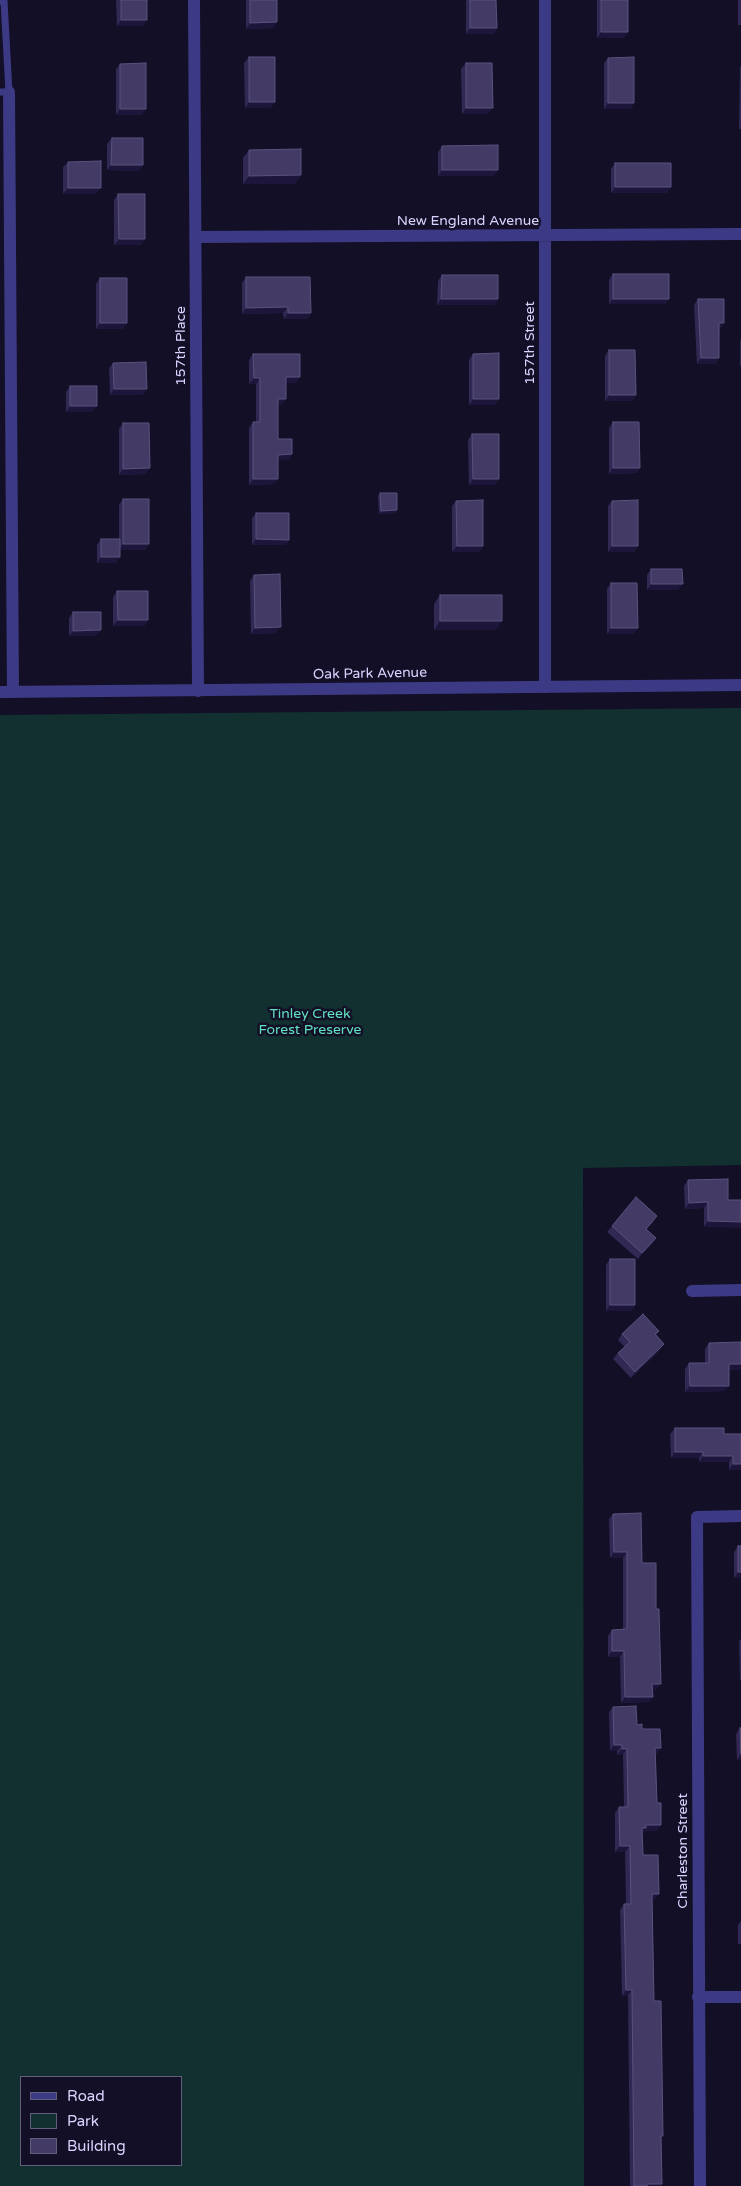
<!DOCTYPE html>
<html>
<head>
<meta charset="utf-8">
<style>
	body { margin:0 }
	#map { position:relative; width:741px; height:2186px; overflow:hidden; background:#130f26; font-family:"Varela Round",sans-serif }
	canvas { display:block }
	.legend { position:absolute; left:20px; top:2076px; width:162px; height:90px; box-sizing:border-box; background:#130f26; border:1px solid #625e7d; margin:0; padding:6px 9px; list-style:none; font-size:15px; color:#d9d4ff }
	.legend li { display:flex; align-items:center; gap:10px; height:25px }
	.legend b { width:25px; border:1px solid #625e7d }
</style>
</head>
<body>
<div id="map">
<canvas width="741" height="2186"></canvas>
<ul class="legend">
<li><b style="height:6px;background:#3d3a85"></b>Road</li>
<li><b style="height:14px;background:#12302f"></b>Park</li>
<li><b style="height:14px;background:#433a66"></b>Building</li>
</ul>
</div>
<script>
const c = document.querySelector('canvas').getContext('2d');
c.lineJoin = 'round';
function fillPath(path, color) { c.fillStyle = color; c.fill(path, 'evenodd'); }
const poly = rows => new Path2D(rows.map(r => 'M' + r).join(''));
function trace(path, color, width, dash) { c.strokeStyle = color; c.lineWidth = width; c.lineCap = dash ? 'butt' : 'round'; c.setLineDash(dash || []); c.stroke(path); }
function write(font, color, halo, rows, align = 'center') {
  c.font = font + ' "Varela Round",sans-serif'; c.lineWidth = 5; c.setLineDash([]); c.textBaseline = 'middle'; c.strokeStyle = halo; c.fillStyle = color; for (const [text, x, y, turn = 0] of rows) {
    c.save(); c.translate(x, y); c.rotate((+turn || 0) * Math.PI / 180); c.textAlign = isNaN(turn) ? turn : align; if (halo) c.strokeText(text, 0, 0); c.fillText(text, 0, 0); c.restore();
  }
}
const green = poly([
	[741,708,741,1165,583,1168,584,2186,0,2186,0,715],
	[21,2077,181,2077,181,2165,21,2165]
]);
const service = poly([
	[0,1,4,1,9,92,0,92]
]);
const minor = poly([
	[194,0,198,691],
	[545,0,545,687],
	[9,92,13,692],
	[195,237,741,234],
	[692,1291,741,1290],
	[698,1997,741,1997],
	[700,2186,697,1517,741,1516]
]);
const tertiary = poly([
	[0,692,741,685]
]);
const wall = poly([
	[116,0,147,0,143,26,117,26],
	[246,0,277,0,273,28,246,29],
	[466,0,496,0,497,28,493,34,466,34],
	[597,0,628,0,624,38,597,38],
	[738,0,741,0,741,25,738,25],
	[249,57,271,108,245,108,244,63],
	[608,58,634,103,630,109,604,109,604,63],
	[466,63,488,114,462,114,461,69],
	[120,64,142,115,116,115,116,69],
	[741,66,741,129,739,129,740,67],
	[112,138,143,165,139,171,107,170,107,144],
	[442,146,494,176,438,176,438,152],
	[249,150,301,175,295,184,243,184,243,158],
	[68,162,96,194,63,194,63,167],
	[615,163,667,193,611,193,611,169],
	[118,194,141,245,114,245,114,200],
	[613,274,669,299,665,304,609,304,609,280],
	[442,275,498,299,494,305,437,305,438,281],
	[246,277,311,313,307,319,284,319,283,313,242,314,242,283],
	[100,278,123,329,96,329,96,284],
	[698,299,724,323,720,329,719,329,719,358,715,364,697,364,694,305],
	[741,340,741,366,740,366,740,341],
	[609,350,636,395,632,401,605,401,605,356],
	[253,354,296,383,286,383,282,405,278,405,278,439,292,454,288,460,278,460,274,484,249,485,249,428,253,422,256,422,256,384,249,384,249,360],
	[473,354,499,399,495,405,469,405,469,360],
	[113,363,143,395,110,395,109,368],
	[70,386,92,412,66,412,66,392],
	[613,422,640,468,636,473,609,474,609,428],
	[123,423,146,474,119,475,119,429],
	[472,434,499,479,495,485,469,485,468,440],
	[380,493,397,510,395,513,379,514,378,496],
	[123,499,149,544,145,550,120,550,116,563,97,563,97,545,101,539,119,539,119,505],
	[456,501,483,546,479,552,452,552,452,506],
	[612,501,638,546,634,552,608,552,608,506],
	[256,513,289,540,285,545,252,545,252,518],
	[651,569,678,590,647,590,647,575],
	[254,575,276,633,251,634,250,581],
	[611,583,638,628,633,634,607,634,607,589],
	[117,591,148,620,144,626,113,626,113,597],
	[440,595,496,630,434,630,434,604],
	[73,612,96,636,69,636,69,618],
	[688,1180,728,1200,704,1227,704,1208,685,1209,684,1186],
	[653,1222,646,1229,656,1238,638,1259,607,1232,612,1226],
	[610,1259,635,1305,631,1311,606,1311,606,1265],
	[659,1331,656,1335,660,1350,631,1378,613,1359,618,1353,625,1347,618,1340,622,1334],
	[709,1343,729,1370,725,1391,685,1392,685,1369,689,1363,705,1363,705,1349],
	[675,1428,724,1434,741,1434,741,1470,729,1470,729,1462,699,1462,699,1458,671,1458,670,1434],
	[613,1514,642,1563,656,1690,653,1690,649,1702,621,1703,620,1657,608,1657,608,1636,612,1630,623,1629,623,1558,610,1558,609,1519],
	[738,1546,741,1546,741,1578,734,1578,734,1552],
	[741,1639,741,1680,740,1680,739,1641],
	[613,1707,642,1729,661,1748,656,1754,657,1831,644,1831,642,1833,643,1855,654,1900,652,1900,654,2001,661,2138,662,2184,661,2186,630,2186,628,1995,622,1996,620,1910,624,1904,626,1904,625,1852,615,1852,615,1813,619,1807,624,1807,623,1754,617,1755,617,1751,610,1751,609,1712],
	[740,1728,741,1728,741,1760,737,1760,736,1734],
	[741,1921,741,1944,738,1944,738,1925]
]);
const shadedWall = poly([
	[121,20,147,20,143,26,117,26],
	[277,22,273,28,246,29,250,23],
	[470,28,497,28,493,34,466,34],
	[601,32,628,32,624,38,597,38],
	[249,102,275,102,271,108,245,108],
	[608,103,634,103,630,109,604,109],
	[466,108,493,108,488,114,462,114],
	[120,109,146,109,142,115,116,115],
	[111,165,143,165,139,171,107,170],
	[442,170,498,170,494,176,438,176],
	[301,175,295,184,243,184,249,176],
	[615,187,671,187,667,193,611,193],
	[68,188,101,188,96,194,63,194],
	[119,239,145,239,141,245,114,245],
	[441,299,498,299,494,305,437,305],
	[613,299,669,299,665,304,609,304],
	[288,307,283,313,242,314,246,308],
	[288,313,311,313,307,319,284,319],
	[100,323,127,323,123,329,96,329],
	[719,323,724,323,720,329,715,329],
	[701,358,719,358,715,364,697,364],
	[286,377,300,377,296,383,282,383],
	[254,378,260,378,256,384,249,384],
	[114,389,147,389,143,395,110,395],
	[609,395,636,395,632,401,605,401],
	[278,399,286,399,282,405,273,405],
	[473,399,499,399,495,405,469,405],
	[70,406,97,406,92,412,66,412],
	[292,454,288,460,274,461,278,455],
	[150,468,146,474,119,475,123,469],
	[613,468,640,468,636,473,609,474],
	[253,479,278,479,274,484,249,485],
	[473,479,499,479,495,485,469,485],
	[397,510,395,513,379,514,381,511],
	[256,539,289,540,285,545,252,545],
	[123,544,149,544,145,550,119,550],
	[457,546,483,546,479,552,452,552],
	[612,546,638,546,634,552,608,552],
	[101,557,120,557,116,563,97,563],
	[651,584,683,584,678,590,647,590],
	[118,620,148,620,144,626,113,626],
	[440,621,502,621,496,630,434,630],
	[281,627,276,633,251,634,255,628],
	[611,628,638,628,633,634,607,634],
	[101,630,96,636,69,636,73,631],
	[708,1202,704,1208,685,1209,689,1203],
	[708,1221,741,1222,741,1228,704,1227],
	[656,1238,652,1244,638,1259,642,1253],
	[610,1305,635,1305,631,1311,606,1311],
	[664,1344,660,1350,631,1378,635,1372],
	[729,1364,741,1364,741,1370,725,1370],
	[690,1386,729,1386,725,1391,685,1392],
	[675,1452,703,1452,699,1458,671,1458],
	[703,1456,733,1456,729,1462,699,1462],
	[733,1464,741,1464,741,1470,729,1470],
	[614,1552,627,1552,623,1558,610,1558],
	[738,1572,741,1572,741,1578,734,1578],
	[612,1651,624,1651,620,1657,608,1657],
	[652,1684,661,1684,656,1690,648,1690],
	[625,1697,653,1697,649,1702,621,1703],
	[614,1745,622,1745,617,1751,610,1751],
	[655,1748,661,1748,656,1754,651,1754],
	[622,1749,627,1749,623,1754,617,1755],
	[741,1754,741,1760,737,1760],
	[646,1825,661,1825,657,1831,644,1831,642,1834,642,1828],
	[620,1846,630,1846,625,1852,615,1852],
	[652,1894,659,1894,654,1900,648,1900],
	[626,1990,632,1990,628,1995,622,1996],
	[647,2184,662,2184,661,2186,645,2186]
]);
const building = poly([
	[121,0,147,0,147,20,121,20,121,0],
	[250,0,277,0,277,22,250,23,250,0],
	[470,0,496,0,497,28,470,28,470,0],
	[601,0,628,0,628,32,601,32,601,0],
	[249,57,275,57,275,102,249,102,249,57],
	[634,57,634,103,608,103,608,58,634,57],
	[146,63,146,109,120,109,120,64,146,63],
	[466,63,492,63,493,108,466,108,466,63],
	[112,138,143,138,143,165,111,165,112,138],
	[498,145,498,170,442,170,442,146,498,145],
	[301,149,301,175,249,176,249,150,301,149],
	[101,161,101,188,68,188,68,162,101,161],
	[615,163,671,163,671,187,615,187,615,163],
	[118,194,145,194,145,239,119,239,118,194],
	[613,274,669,274,669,299,613,299,613,274],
	[442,275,498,275,498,299,441,299,442,275],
	[246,277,310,277,311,313,288,313,288,307,246,308,246,277],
	[100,278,127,278,127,323,100,323,100,278],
	[698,299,724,299,724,323,719,323,719,358,701,358,698,299],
	[609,350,635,350,636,395,609,395,609,350],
	[499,353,499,399,473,399,473,354,499,353],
	[253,354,300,354,300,377,286,377,286,399,278,399,278,439,292,439,292,454,278,455,278,479,253,479,253,422,260,422,260,378,254,378,253,354],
	[146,362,147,389,114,389,113,363,146,362],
	[70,386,97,386,97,406,70,406,70,386],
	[613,422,639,422,640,468,613,468,613,422],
	[123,423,149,423,150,468,123,469,123,423],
	[472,434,499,434,499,479,473,479,472,434],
	[380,493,397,493,397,510,381,511,380,493],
	[123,499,149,499,149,544,123,544,123,499],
	[483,500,483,546,457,546,456,501,483,500],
	[638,500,638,546,612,546,612,501,638,500],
	[256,513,289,513,289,540,256,539,256,513],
	[101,539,120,539,120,557,101,557,101,539],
	[651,569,682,569,683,584,651,584,651,569],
	[280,574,281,627,255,628,254,575,280,574],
	[611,583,637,583,638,628,611,628,611,583],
	[117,591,148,591,148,620,118,620,117,591],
	[440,595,502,595,502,621,440,621,440,595],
	[73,612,101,612,101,630,73,631,73,612],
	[728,1179,728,1200,741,1200,741,1222,708,1221,708,1202,689,1203,688,1180,728,1179],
	[636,1197,657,1216,646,1229,656,1238,642,1253,612,1226,636,1197],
	[610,1259,635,1259,635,1305,610,1305,610,1259],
	[643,1314,659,1331,655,1334,664,1344,635,1372,618,1353,630,1342,622,1334,643,1314],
	[741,1342,741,1364,729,1364,729,1386,690,1386,689,1363,709,1363,709,1343,741,1342],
	[675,1428,724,1428,724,1434,741,1434,741,1464,733,1464,733,1456,703,1456,703,1452,675,1452,675,1428],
	[641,1513,642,1563,656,1563,656,1609,659,1609,661,1684,652,1684,653,1697,625,1697,624,1651,612,1651,612,1630,627,1629,627,1552,614,1552,613,1514,641,1513],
	[738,1546,741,1546,741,1572,738,1572,738,1546],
	[636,1706,637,1725,642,1724,642,1729,660,1729,661,1748,655,1748,657,1803,661,1803,661,1825,646,1825,646,1828,642,1828,643,1855,658,1855,659,1894,652,1894,654,2001,661,2001,663,2136,661,2136,662,2184,647,2184,647,2186,634,2186,632,1990,626,1990,624,1904,631,1904,630,1846,620,1846,619,1807,628,1807,627,1749,622,1749,622,1745,614,1745,613,1707,636,1706],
	[740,1728,741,1728,741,1754,740,1728]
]);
const streetNames = [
	["New England Avenue",468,221],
	["157th Street",530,343,-90],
	["157th Place",181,346,-90],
	["Oak Park Avenue",370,674,-1],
	["Charleston Street",683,1851,-90]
];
const parkNames = [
	["Tinley Creek",310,1014],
	["Forest Preserve",310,1030]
];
fillPath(green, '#12302f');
trace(service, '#3d3a85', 7);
trace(minor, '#3d3a85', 12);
trace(tertiary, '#3d3a85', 12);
fillPath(wall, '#312854');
fillPath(shadedWall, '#1d163a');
fillPath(building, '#433a66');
trace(building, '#5a527e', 1);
write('14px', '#d9d4ff', '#130f26', streetNames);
write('14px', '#5fe0c0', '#130f26', parkNames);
</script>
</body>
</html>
